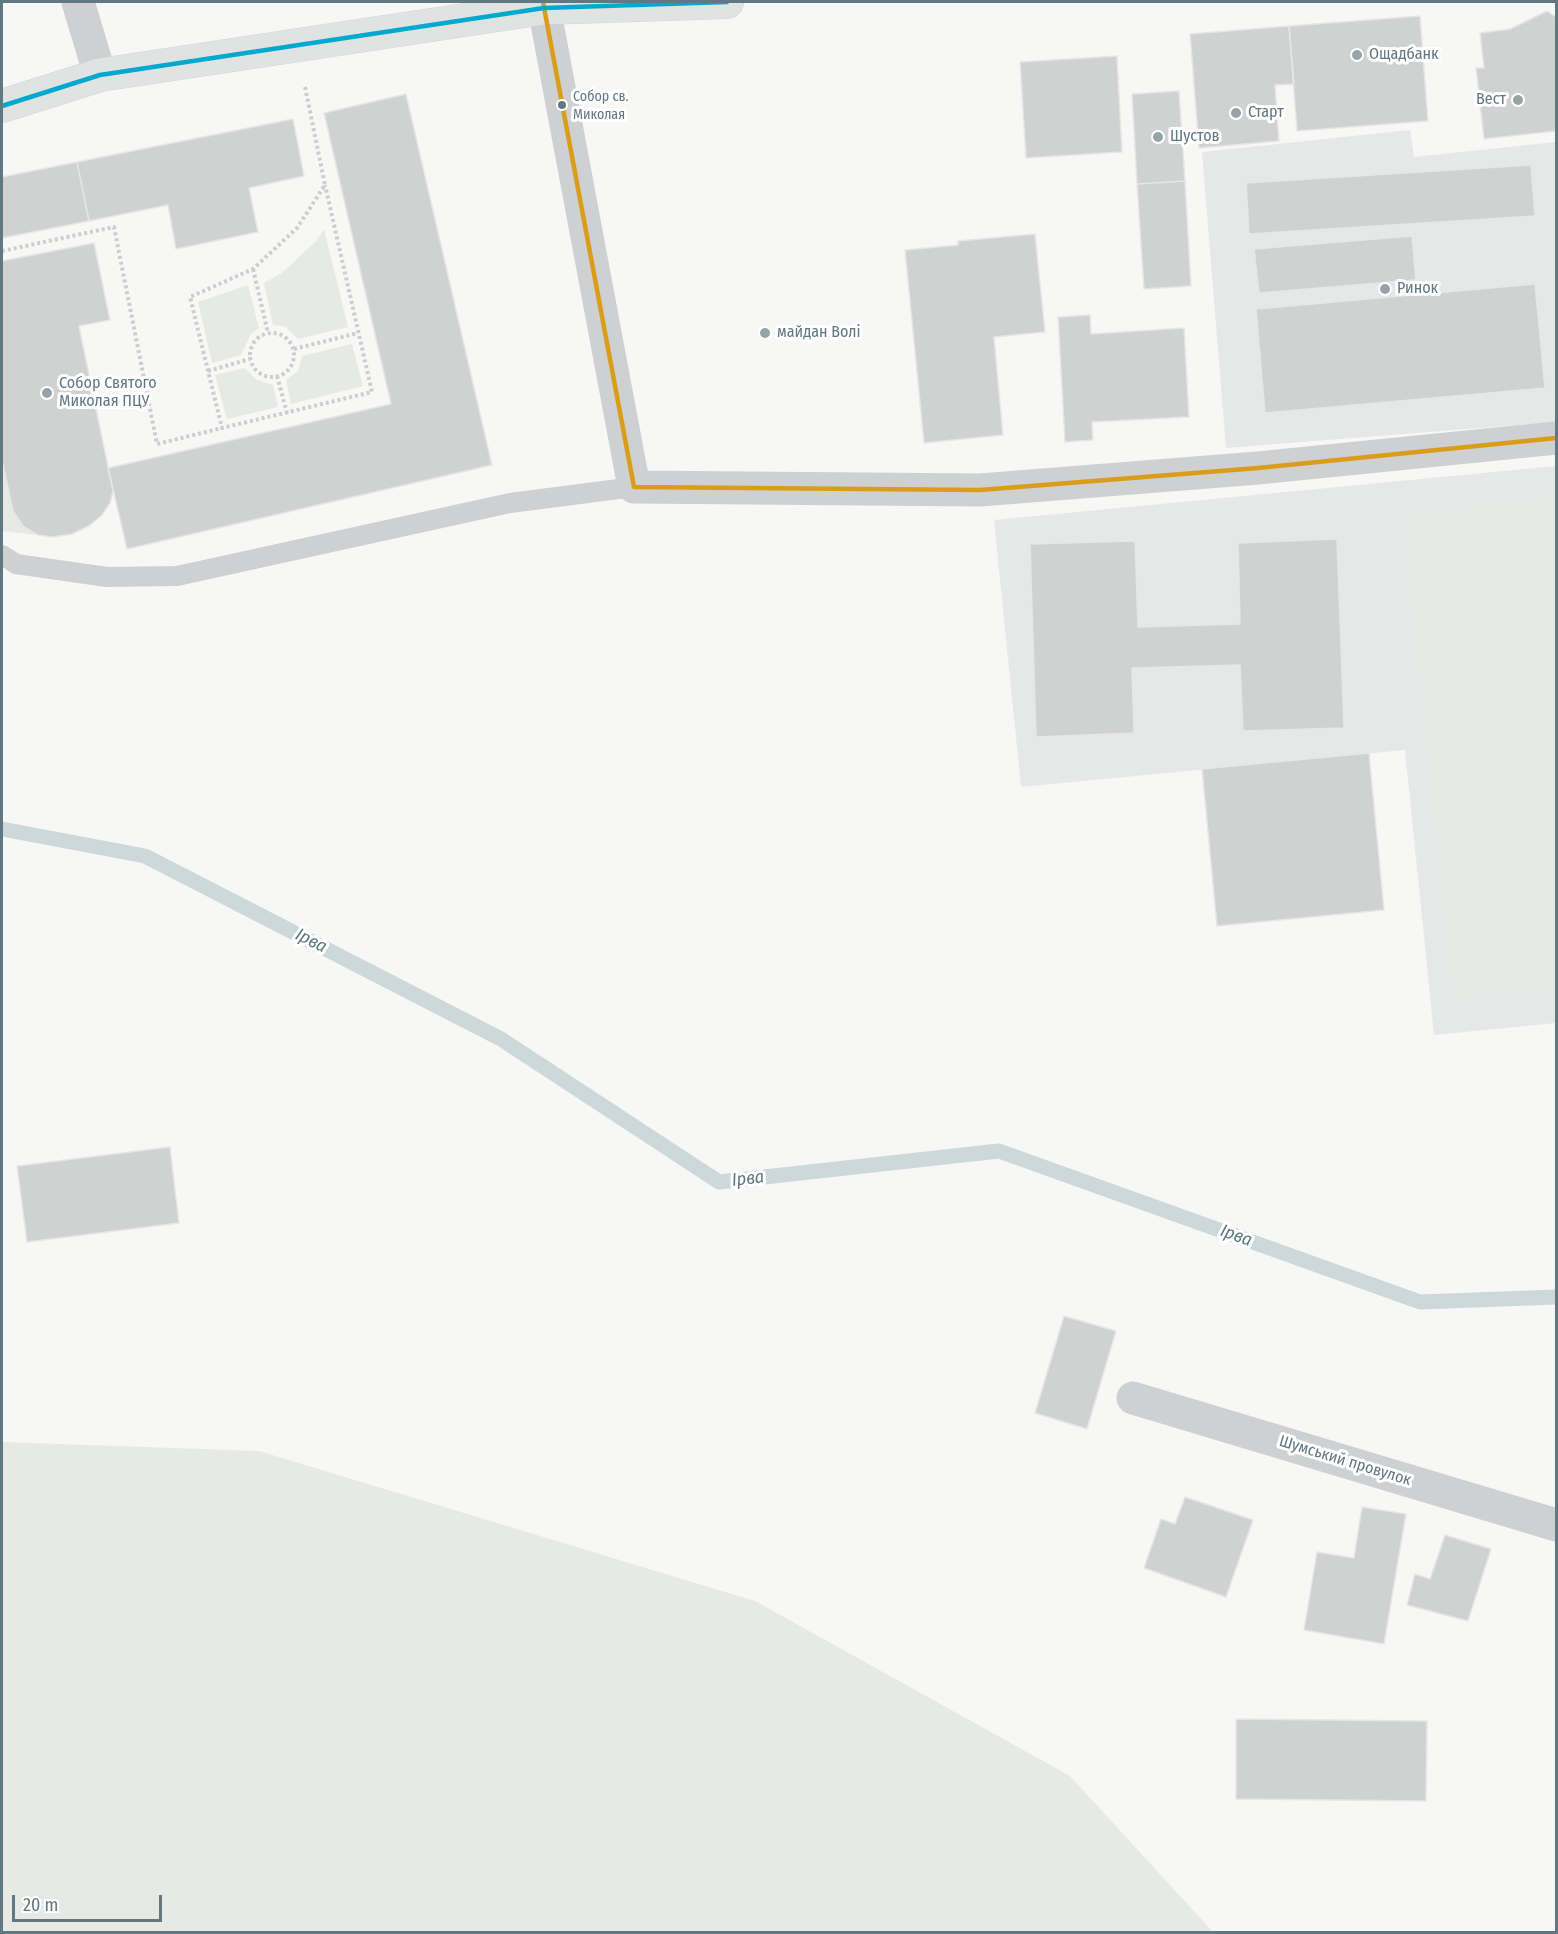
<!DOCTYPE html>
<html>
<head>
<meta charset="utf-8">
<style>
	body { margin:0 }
	#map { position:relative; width:1558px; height:1934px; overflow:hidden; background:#f7f7f6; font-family:"Fira Sans Condensed",sans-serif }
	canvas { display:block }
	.frame { position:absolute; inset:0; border:3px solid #617781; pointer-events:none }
	.scale { position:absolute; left:12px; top:1895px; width:150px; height:27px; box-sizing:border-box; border:3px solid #617781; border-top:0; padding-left:8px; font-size:18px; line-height:21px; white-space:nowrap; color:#617781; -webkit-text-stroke:4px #fff; paint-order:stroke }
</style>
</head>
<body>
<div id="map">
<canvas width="1558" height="1934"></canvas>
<div class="frame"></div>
<div class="scale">20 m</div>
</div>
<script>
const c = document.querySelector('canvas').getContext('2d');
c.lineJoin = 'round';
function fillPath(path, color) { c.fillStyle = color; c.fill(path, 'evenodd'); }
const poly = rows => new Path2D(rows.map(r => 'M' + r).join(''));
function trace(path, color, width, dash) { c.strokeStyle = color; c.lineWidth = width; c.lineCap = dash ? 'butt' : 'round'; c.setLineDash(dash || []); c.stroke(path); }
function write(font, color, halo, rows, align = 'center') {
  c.font = font + ' "Fira Sans Condensed",sans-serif'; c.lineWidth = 6; c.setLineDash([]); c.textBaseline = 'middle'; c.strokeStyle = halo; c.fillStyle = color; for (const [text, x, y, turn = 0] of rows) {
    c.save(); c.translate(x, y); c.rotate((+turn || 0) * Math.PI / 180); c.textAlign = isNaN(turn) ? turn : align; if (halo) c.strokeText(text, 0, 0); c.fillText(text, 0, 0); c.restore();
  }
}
const built = poly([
	[1410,130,1414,157,1556,142,1556,422,1226,448,1202,152],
	[1556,466,1556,1023,1434,1035,1405,750,1021,787,994,520]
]);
const green = poly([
	[324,229,348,327,298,339,286,327,273,325,264,283,282,273,316,241],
	[248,285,259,328,251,334,241,355,212,363,198,302],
	[352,344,363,386,291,404,286,380,298,371,302,356],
	[244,368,257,380,273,385,278,407,227,419,215,375],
	[2,460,3,460,38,535,2,531],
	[1556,499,1556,987,1454,998,1404,515],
	[2,1442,259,1451,755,1601,1070,1776,1213,1932,2,1932]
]);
const stream = poly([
	[2,829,145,856,501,1039,719,1182,999,1151,1420,1302,1556,1297]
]);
const building = poly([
	[1547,11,1556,17,1556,131,1484,139,1476,68,1484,68,1480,33,1510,29,1547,11],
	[1420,16,1428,121,1297,131,1289,26,1420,16],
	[1289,26,1294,84,1275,85,1279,141,1199,148,1190,34,1289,26],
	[1117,56,1122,152,1026,158,1020,62,1117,56],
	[1179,91,1185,181,1137,184,1132,94,1179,91],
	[406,94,492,465,127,549,108,468,391,404,324,113,406,94],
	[293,119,304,176,249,188,258,232,176,249,168,205,89,221,77,162,293,119],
	[77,162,89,221,2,238,2,177,77,162],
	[1531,165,1535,216,1249,234,1246,183,1531,165],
	[1185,181,1191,286,1144,289,1137,184,1185,181],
	[1035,234,1045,332,994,337,1003,435,924,443,905,250,958,245,958,241,1035,234],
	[1412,236,1416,280,1259,293,1254,249,1412,236],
	[94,243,110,320,79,326,113,491,110,503,102,515,89,526,72,534,53,537,38,535,24,527,13,511,2,460,2,261,94,243],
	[1535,284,1545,388,1265,413,1256,309,1535,284],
	[1090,315,1091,334,1184,328,1189,417,1092,422,1093,440,1065,442,1058,317,1090,315],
	[1337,539,1344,728,1243,731,1240,665,1132,668,1134,733,1036,737,1030,544,1135,541,1138,627,1240,624,1238,543,1337,539],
	[1369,753,1384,910,1217,926,1202,769,1369,753],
	[170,1147,179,1223,27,1242,17,1166,170,1147],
	[1064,1316,1116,1331,1087,1429,1035,1413,1064,1316],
	[1185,1497,1253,1520,1226,1597,1144,1568,1161,1519,1175,1524,1185,1497],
	[1362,1507,1406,1514,1384,1644,1304,1630,1317,1552,1354,1558,1362,1507],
	[1445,1535,1491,1549,1468,1621,1407,1605,1415,1574,1430,1579,1445,1535],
	[1236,1719,1427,1721,1426,1801,1236,1799,1236,1719]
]);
const path = poly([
	[305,87,325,185,297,228,253,269,190,297,222,428,372,392,325,185],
	[2,251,114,227,157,444,222,428],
	[253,269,268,333],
	'250 355a22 22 0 1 1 44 0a22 22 0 1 1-44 0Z',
	[294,349,358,333],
	[208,371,250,359],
	[277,376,287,413]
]);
const lane = poly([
	[2,555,16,564,107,577,177,576,510,503,634,487]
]);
const street = poly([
	[78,2,100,75],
	[543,2,634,487,980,490,1258,468,1556,438],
	[1133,1398,1556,1525]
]);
const secondary = poly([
	[2,106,100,75,544,8,727,2]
]);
const bus1 = poly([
	[543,2,634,487,980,490,1258,468,1556,438]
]);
const bus2 = poly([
	[2,106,100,75,544,8,727,2]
]);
const markers = [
	[1357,55,6,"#96a4aa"],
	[1518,100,6,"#96a4aa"],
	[562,105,5,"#617781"],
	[1236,113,6,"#96a4aa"],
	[1158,137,6,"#96a4aa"],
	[1385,289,6,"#96a4aa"],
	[765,333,6,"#96a4aa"],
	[47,393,6,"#96a4aa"]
];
const busNames = [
	["Собор св.",573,97],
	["Миколая",573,115]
];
const poiNames = [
	["Ощадбанк",1369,55],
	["Вест",1506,100,"right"],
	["Старт",1248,113],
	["Шустов",1170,137],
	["Ринок",1397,289],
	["майдан Волі",777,333],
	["Собор Святого",59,384],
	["Миколая ПЦУ",59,402]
];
const streetNames = [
	["Шумський провулок",1345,1461,17]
];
const waterNames = [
	["Ірва",311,941,27],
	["Ірва",748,1179,-6],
	["Ірва",1236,1236,20]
];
fillPath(built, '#e6e7e7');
fillPath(green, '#e7eae4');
trace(stream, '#ccd8d9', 15);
fillPath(building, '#d0d2d2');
trace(building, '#e6e6e6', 1.5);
trace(secondary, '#d3d5d5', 34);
trace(path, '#cccdcd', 4, [3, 3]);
trace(lane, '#ced0d1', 20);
trace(street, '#ced0d1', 33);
trace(secondary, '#e1e2e2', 33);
trace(bus1, '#d99d1a', 4.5);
trace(bus2, '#00a9ce', 4.5);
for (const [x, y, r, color] of markers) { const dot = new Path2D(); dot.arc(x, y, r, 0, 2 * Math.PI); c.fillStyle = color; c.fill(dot); trace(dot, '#fff', 2); }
write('14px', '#617781', '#fff', busNames, 'left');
write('16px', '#617781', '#fff', poiNames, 'left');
write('16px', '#617781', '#fff', streetNames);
write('italic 18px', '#5c777c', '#fff', waterNames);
</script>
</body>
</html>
